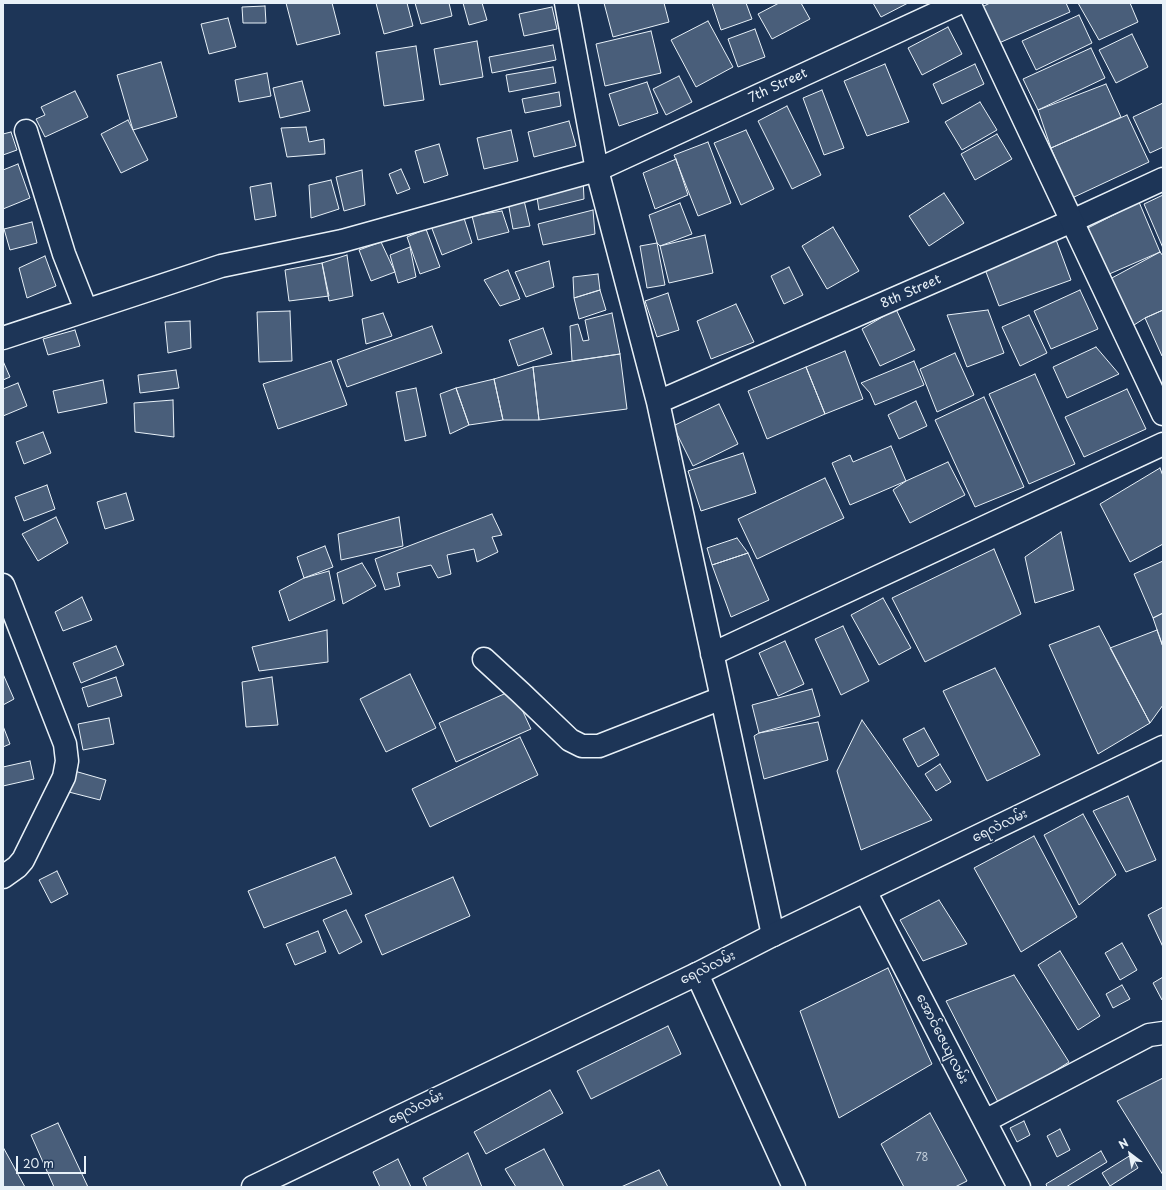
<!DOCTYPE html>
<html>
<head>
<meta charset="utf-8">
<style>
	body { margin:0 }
	#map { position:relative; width:1166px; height:1190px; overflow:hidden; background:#1d3557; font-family:"Playpen Sans",sans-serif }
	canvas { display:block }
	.frame { position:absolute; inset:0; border:4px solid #e8f1f8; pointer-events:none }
	.north { position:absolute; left:1110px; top:1134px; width:40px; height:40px; -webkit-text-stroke:3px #1d3557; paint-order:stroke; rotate:328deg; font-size:11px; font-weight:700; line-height:16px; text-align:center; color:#e8f1f8 }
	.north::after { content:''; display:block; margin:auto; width:14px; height:18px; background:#e8f1f8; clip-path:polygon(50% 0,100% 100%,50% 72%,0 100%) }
	.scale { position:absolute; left:16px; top:1156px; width:70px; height:18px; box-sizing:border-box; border:2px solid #e8f1f8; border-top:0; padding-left:5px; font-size:12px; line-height:14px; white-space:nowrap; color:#e8f1f8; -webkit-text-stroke:3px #1d3557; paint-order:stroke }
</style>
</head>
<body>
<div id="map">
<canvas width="1166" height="1190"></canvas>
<div class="frame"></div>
<div class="north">N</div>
<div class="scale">20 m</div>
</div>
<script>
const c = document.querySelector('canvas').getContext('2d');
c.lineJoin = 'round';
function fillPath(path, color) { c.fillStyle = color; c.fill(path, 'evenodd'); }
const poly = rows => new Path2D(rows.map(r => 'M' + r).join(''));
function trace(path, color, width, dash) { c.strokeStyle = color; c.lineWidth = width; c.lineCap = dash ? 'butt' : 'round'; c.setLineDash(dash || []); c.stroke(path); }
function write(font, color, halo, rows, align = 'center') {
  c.font = font + ' "Playpen Sans","Noto Sans Myanmar",sans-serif'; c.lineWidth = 4; c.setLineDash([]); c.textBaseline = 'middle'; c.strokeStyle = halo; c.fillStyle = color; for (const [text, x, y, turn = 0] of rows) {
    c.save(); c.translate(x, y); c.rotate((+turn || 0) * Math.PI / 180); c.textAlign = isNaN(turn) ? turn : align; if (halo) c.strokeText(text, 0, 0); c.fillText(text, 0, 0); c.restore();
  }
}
const building = poly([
	[286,3,332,3,340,34,297,45,286,3],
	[376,3,407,3,413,26,384,34,376,3],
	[415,3,449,3,452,16,421,24,415,3],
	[463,3,482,3,487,20,469,25,463,3],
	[604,3,664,3,669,22,613,37,604,3],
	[712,3,746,3,752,19,721,30,712,3],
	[779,3,801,3,810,19,772,39,758,14,779,3],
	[873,3,908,3,881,17,873,3],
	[990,3,1066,3,1070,12,999,43,982,7,990,3],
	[1078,3,1130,3,1138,22,1099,40,1078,3],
	[265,6,266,23,243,23,242,7,265,6],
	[552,7,557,29,524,36,519,14,552,7],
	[1079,15,1092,43,1036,70,1022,41,1079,15],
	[228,18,236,47,209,54,201,24,228,18],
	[708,21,733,67,696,87,671,40,708,21],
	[948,27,962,54,922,75,908,48,948,27],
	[755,29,765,57,738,67,728,39,755,29],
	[651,31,661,73,605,86,596,44,651,31],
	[1132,34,1148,67,1116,83,1099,50,1132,34],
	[477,41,483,77,440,85,434,49,477,41],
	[553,45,556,60,492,73,489,57,553,45],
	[416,46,424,100,384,106,376,52,416,46],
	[1091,48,1105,78,1038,110,1023,79,1091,48],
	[161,62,177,117,133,130,117,75,161,62],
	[885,64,909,122,867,136,844,81,885,64],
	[975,64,984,84,942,104,933,84,975,64],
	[553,67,556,83,509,92,506,75,553,67],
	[267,73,271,96,239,102,235,80,267,73],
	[679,76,692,102,666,115,653,89,679,76],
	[302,81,310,111,280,118,273,88,302,81],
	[647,82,658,113,619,126,609,94,647,82],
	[1106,84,1121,117,1051,148,1038,110,1106,84],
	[822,90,844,148,824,155,803,98,822,90],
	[75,91,88,117,45,137,36,119,45,115,41,107,75,91],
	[559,92,561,106,525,113,522,99,559,92],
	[980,102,997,130,962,150,945,122,980,102],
	[1163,103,1163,147,1150,153,1133,117,1163,103],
	[787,106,821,175,792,189,758,121,787,106],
	[1127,115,1149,162,1072,198,1051,148,1127,115],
	[128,120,148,160,121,173,101,134,128,120],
	[569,121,576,146,534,157,528,132,569,121],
	[306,127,309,142,324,139,325,154,287,157,281,128,306,127],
	[511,130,518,161,484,169,477,138,511,130],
	[746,130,774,189,741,205,714,143,746,130],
	[11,132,17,150,3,155,3,134,11,132],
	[997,134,1012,159,975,180,961,154,997,134],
	[708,142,731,203,698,216,674,155,708,142],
	[439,144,448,175,424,183,415,151,439,144],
	[676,159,688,195,655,209,643,173,676,159],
	[18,164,30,198,3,209,3,170,18,164],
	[401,169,410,189,397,194,389,174,401,169],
	[362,170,365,205,344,211,336,177,362,170],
	[583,178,584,199,539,210,536,191,583,178],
	[331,180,339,209,311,218,309,185,331,180],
	[271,183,276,216,255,220,250,187,271,183],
	[944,193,964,223,929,246,909,216,944,193],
	[1163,195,1163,248,1144,204,1163,195],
	[523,196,530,226,513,229,508,202,523,196],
	[1139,202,1160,252,1107,275,1084,230,1139,202],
	[680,203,692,234,660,246,657,243,649,215,680,203],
	[593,210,595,234,543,245,538,224,593,210],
	[502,211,509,232,478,240,472,216,502,211],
	[463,215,472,243,442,255,431,226,463,215],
	[32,222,37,243,10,250,4,229,32,222],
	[833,227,859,271,827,289,802,246,833,227],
	[426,229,440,267,420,274,407,237,426,229],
	[705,235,713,273,669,283,660,246,705,235],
	[1055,237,1071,280,999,306,983,264,1055,237],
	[381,242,395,272,371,281,359,250,381,242],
	[657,243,665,285,647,288,640,246,657,243],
	[410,247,416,277,398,283,390,255,410,247],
	[1160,252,1163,256,1163,310,1145,318,1134,325,1110,279,1160,252],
	[347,255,353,296,329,301,322,263,347,255],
	[45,256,56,286,27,298,19,268,45,256],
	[549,261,554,287,526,297,515,272,549,261],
	[322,263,329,296,289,301,285,270,322,263],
	[789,267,803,295,784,304,771,276,789,267],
	[508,270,520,299,500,306,484,280,508,270],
	[598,274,600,290,574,298,573,277,598,274],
	[600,290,606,310,579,319,574,298,600,290],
	[1080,290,1098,329,1051,349,1034,311,1080,290],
	[668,293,679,330,657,337,645,301,668,293],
	[736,304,754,342,711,359,697,321,736,304],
	[896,309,915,350,880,366,862,329,896,309],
	[988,310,1004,353,967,367,947,315,988,310],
	[1163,310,1163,356,1162,356,1145,318,1163,310],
	[290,311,292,361,259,362,257,312,290,311],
	[383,313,392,336,366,344,362,319,383,313],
	[612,313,620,354,572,361,570,326,578,324,583,341,589,340,585,320,612,313],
	[1029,315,1047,353,1020,366,1002,327,1029,315],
	[190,321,191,348,168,353,165,322,190,321],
	[432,326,442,353,347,387,337,360,432,326],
	[543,328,552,354,518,366,509,340,543,328],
	[75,330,80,346,48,355,43,339,75,330],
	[1096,347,1119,374,1067,398,1053,367,1096,347],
	[845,351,863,399,825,414,806,367,845,351],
	[955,353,974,395,937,412,920,369,955,353],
	[620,354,627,409,539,420,533,367,620,354],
	[3,361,10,377,3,380,3,361],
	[331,361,347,405,278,429,263,384,331,361],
	[914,361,924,385,875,405,870,393,861,383,914,361],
	[533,367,539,420,503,420,494,379,533,367],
	[806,367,825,414,767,439,748,391,806,367],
	[176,370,179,388,140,393,138,375,176,370],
	[1035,374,1075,464,1029,484,989,394,1035,374],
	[494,379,503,420,469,425,456,388,494,379],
	[103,380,107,403,58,413,53,391,103,380],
	[18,383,27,406,3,416,3,389,18,383],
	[416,388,426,436,405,441,396,392,416,388],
	[456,388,469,425,450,434,440,394,456,388],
	[1127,389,1146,429,1084,457,1065,417,1127,389],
	[984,397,1024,487,975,507,935,420,984,397],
	[173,400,174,437,135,432,134,403,173,400],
	[916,401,927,426,899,439,888,415,916,401],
	[719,404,738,444,693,466,673,426,719,404],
	[43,432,51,453,24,464,16,442,43,432],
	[891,446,906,481,850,505,832,463,850,455,853,462,891,446],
	[743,453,756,493,701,511,688,471,743,453],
	[948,462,965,495,910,523,893,490,906,481,948,462],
	[1160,468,1163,476,1163,544,1130,562,1100,504,1160,468],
	[825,478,844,518,757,559,738,519,825,478],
	[47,485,55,509,24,521,15,497,47,485],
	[126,493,134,520,105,529,97,502,126,493],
	[492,514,502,535,492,537,498,552,477,562,474,549,447,555,451,574,438,578,431,565,397,573,400,586,385,590,375,559,492,514],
	[56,517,68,543,38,561,22,534,56,517],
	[399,517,403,546,341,560,338,534,399,517],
	[1061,532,1074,590,1035,603,1025,557,1061,532],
	[737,538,748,553,712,565,707,548,737,538],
	[325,546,333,567,304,578,297,557,325,546],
	[994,549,1021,614,925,662,892,598,994,549],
	[748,553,769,600,731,617,712,565,748,553],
	[1163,561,1163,613,1153,618,1134,574,1163,561],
	[362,563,376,586,343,604,337,573,362,563],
	[329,571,335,600,289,621,279,591,304,578,329,571],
	[82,597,92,620,63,631,55,612,82,597],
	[883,598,911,648,879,665,851,615,883,598],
	[1163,613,1163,647,1153,618,1163,613],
	[843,626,869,681,841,695,815,639,843,626],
	[1099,626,1150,723,1098,754,1049,645,1099,626],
	[327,630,328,662,259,671,252,647,327,630],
	[1157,630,1163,647,1163,705,1150,723,1110,648,1157,630],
	[785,641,804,684,778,696,759,653,785,641],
	[116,646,124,665,81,683,73,663,116,646],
	[995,668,1040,755,987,781,943,691,995,668],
	[3,674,14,699,3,705,3,674],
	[410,674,436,728,386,752,360,699,410,674],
	[116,677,122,696,88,707,82,688,116,677],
	[272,677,278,725,246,727,242,682,272,677],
	[812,689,820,716,759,733,752,705,812,689],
	[513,690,531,729,456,762,439,723,513,690],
	[109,718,114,744,83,750,78,724,109,718],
	[862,720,932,820,861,850,837,771,862,720],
	[818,722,828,760,764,779,754,736,759,733,818,722],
	[3,726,10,744,3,747,3,726],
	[924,728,939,755,918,767,903,739,924,728],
	[520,737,538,775,430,827,412,789,520,737],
	[30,761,34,779,3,786,3,767,30,761],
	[940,764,951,782,936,791,925,774,940,764],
	[71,770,106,780,100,800,65,791,71,770],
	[1128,796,1156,860,1126,872,1093,811,1128,796],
	[1083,814,1116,875,1079,905,1044,835,1083,814],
	[1034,836,1077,917,1021,952,974,868,1034,836],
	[335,857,352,894,264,928,248,891,335,857],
	[57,871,68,894,51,903,39,880,57,871],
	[453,877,470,916,382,955,365,915,453,877],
	[939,900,967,944,923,961,900,920,939,900],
	[1163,907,1163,947,1148,915,1163,907],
	[346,910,362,942,339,954,323,920,346,910],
	[318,931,326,952,295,965,286,944,318,931],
	[1122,943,1137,970,1120,980,1105,953,1122,943],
	[1060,951,1100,1016,1078,1030,1038,965,1060,951],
	[888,968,932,1064,839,1118,800,1011,888,968],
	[1014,975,1069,1062,1000,1106,946,1001,1014,975],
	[1163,977,1163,1000,1162,1000,1153,983,1163,977],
	[1122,985,1130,999,1113,1008,1106,994,1122,985],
	[668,1026,681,1054,591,1099,577,1071,668,1026],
	[1163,1078,1163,1175,1117,1101,1163,1078],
	[550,1090,563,1113,486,1154,474,1132,550,1090],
	[930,1113,967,1181,955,1187,904,1187,881,1144,930,1113],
	[1024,1121,1030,1135,1017,1142,1010,1128,1024,1121],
	[58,1123,88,1187,54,1187,31,1135,58,1123],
	[1060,1129,1070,1150,1057,1157,1047,1136,1060,1129],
	[3,1147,25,1187,3,1187,3,1147],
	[544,1149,564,1187,516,1187,505,1169,544,1149],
	[1101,1151,1107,1162,1066,1187,1047,1187,1046,1184,1101,1151],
	[468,1153,482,1187,427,1187,423,1178,468,1153],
	[1131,1155,1138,1168,1110,1186,1102,1173,1131,1155],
	[398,1159,411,1187,380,1187,373,1172,398,1159],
	[659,1170,668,1187,621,1187,659,1170]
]);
const street = poly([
	[566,3,597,170,658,402,773,935],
	[26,131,64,254,86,310],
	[3,338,221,266,342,241,597,170,959,3],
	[658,402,1072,221,1163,179],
	[3,585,65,744,67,761,64,777,23,860,17,867,3,877],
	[712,654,1163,444],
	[484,659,521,693,570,740,582,746,599,746,722,698],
	[865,891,1019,1187],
	[697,974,794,1187],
	[985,1121,1149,1035,1163,1033]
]);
const secondary = poly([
	[969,3,1163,414],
	[253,1187,697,974,773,935,1163,747]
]);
const numberNames = [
	["78",922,1158]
];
const streetNames = [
	["7th Street",778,86,-25],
	["8th Street",911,292,-24],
	["ရေလဲလမ်း",1000,826,-26],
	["ရေလဲလမ်း",708,968,-26],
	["အောင်ဇေယျလမ်း",942,1039,63],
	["ရေလဲလမ်း",416,1108,-26]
];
fillPath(building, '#495e7a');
trace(building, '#e8f1f8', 1);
trace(street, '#e8f1f8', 25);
trace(secondary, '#e8f1f8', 25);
trace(street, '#1d3557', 22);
trace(secondary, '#1d3557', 22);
write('11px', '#c0ccd8', null, numberNames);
write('13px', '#e8f1f8', '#1d3557', streetNames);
</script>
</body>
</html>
